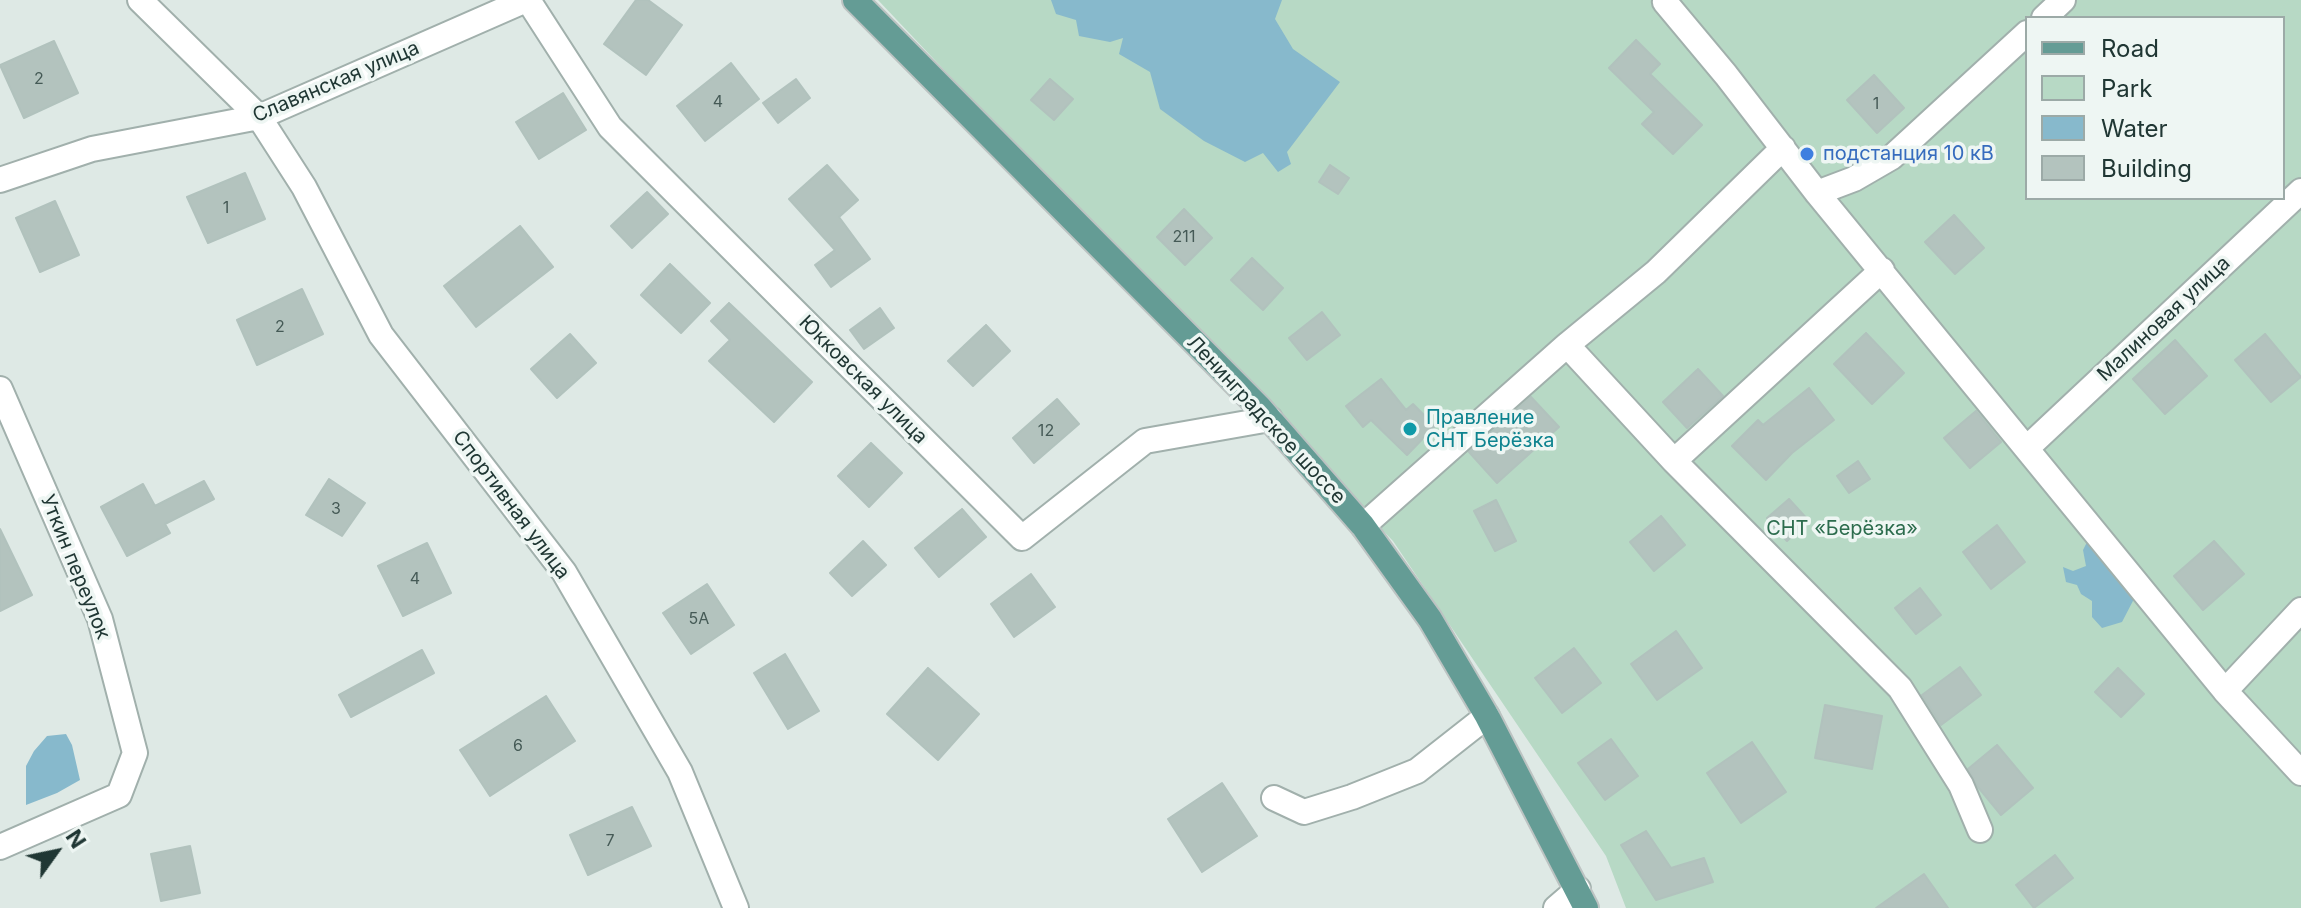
<!DOCTYPE html>
<html>
<head>
<meta charset="utf-8">
<style>
	body { margin:0 }
	#map { position:relative; width:2301px; height:908px; overflow:hidden; background:#dee9e5; font-family:Inter,sans-serif }
	canvas { display:block }
	.legend { position:absolute; left:2025px; top:16px; width:260px; height:184px; box-sizing:border-box; background:#eef6f3; border:2px solid #9caaa7; margin:0; padding:10px 14px; list-style:none; font-size:24px; color:#203734 }
	.legend li { display:flex; align-items:center; gap:16px; height:40px }
	.legend b { width:40px; border:2px solid #9caaa7 }
	.north { position:absolute; left:16px; top:812px; width:80px; height:80px; -webkit-text-stroke:6px #eef6f3; paint-order:stroke; rotate:57deg; font-size:22px; font-weight:700; line-height:32px; text-align:center; color:#203734 }
	.north::after { content:''; display:block; margin:auto; width:28px; height:36px; background:#203734; clip-path:polygon(50% 0,100% 100%,50% 72%,0 100%) }
</style>
</head>
<body>
<div id="map">
<canvas width="2301" height="908"></canvas>
<ul class="legend">
<li><b style="height:10px;background:#649c95"></b>Road</li>
<li><b style="height:22px;background:#b7d9c5"></b>Park</li>
<li><b style="height:22px;background:#87b9cc"></b>Water</li>
<li><b style="height:22px;background:#b3c3be"></b>Building</li>
</ul>
<div class="north">N</div>
</div>
<script>
const c = document.querySelector('canvas').getContext('2d');
c.lineJoin = 'round';
function fillPath(path, color) { c.fillStyle = color; c.fill(path, 'evenodd'); }
const poly = rows => new Path2D(rows.map(r => 'M' + r).join(''));
function trace(path, color, width, dash) { c.strokeStyle = color; c.lineWidth = width; c.lineCap = dash ? 'butt' : 'round'; c.setLineDash(dash || []); c.stroke(path); }
function write(font, color, halo, rows, align = 'center') {
  c.font = font + ' Inter,sans-serif'; c.lineWidth = 7; c.setLineDash([]); c.textBaseline = 'middle'; c.strokeStyle = halo; c.fillStyle = color; for (const [text, x, y, turn = 0] of rows) {
    c.save(); c.translate(x, y); c.rotate((+turn || 0) * Math.PI / 180); c.textAlign = isNaN(turn) ? turn : align; if (halo) c.strokeText(text, 0, 0); c.fillText(text, 0, 0); c.restore();
  }
}
const green = poly([
	[878,0,2301,0,2301,908,1626,908,1606,856,1393,541,1137,274],
	[2027,18,2283,18,2283,198,2027,198]
]);
const water = poly([
	[1051,0,1282,0,1275,19,1293,49,1340,82,1287,152,1291,164,1278,172,1263,153,1245,162,1204,141,1160,109,1150,72,1119,54,1123,38,1110,42,1079,36,1076,20,1056,14],
	[2089,538,2135,597,2122,622,2102,628,2092,617,2092,601,2081,594,2077,585,2066,582,2063,567,2073,571,2086,566,2083,550],
	[66,734,72,745,80,780,57,793,26,805,26,766,34,751,47,736]
]);
const building = poly([
	[636,0,648,0,682,25,646,75,604,44,636,0],
	[1636,40,1660,64,1650,74,1702,125,1673,154,1642,124,1654,112,1609,68,1636,40],
	[54,41,78,93,24,118,0,65,54,41],
	[731,63,759,99,705,141,677,106,731,63],
	[1874,75,1904,108,1877,133,1847,100,1874,75],
	[796,79,810,98,778,123,763,103,796,79],
	[1050,79,1073,99,1054,120,1031,100,1050,79],
	[563,93,586,130,539,159,516,122,563,93],
	[827,165,858,200,839,217,870,259,831,287,815,265,835,250,789,199,827,165],
	[1330,165,1349,178,1338,194,1319,182,1330,165],
	[245,173,265,219,208,243,187,197,245,173],
	[647,192,668,214,632,248,611,226,647,192],
	[55,201,79,255,40,272,16,218,55,201],
	[1184,209,1212,238,1185,265,1157,237,1184,209],
	[1954,215,1984,248,1955,274,1925,242,1954,215],
	[520,226,553,267,476,327,444,286,520,226],
	[1252,258,1283,288,1263,310,1231,280,1252,258],
	[670,264,710,303,681,333,641,295,670,264],
	[302,289,323,334,257,365,237,320,302,289],
	[729,303,812,382,774,422,709,361,730,340,711,321,729,303],
	[880,308,894,328,864,349,850,330,880,308],
	[1322,312,1340,335,1307,360,1289,338,1322,312],
	[986,325,1010,351,973,386,948,361,986,325],
	[1866,333,1904,373,1872,404,1834,364,1866,333],
	[570,334,596,363,557,398,531,369,570,334],
	[2265,334,2301,377,2271,402,2235,360,2265,334],
	[2175,340,2207,376,2165,414,2133,379,2175,340],
	[1698,369,1723,396,1687,428,1663,402,1698,369],
	[1381,379,1406,410,1413,404,1435,426,1407,455,1371,420,1363,427,1346,406,1381,379],
	[1809,388,1834,420,1792,453,1766,480,1732,446,1758,420,1763,425,1809,388],
	[1531,397,1559,427,1497,483,1469,452,1531,397],
	[1057,399,1079,424,1034,463,1013,438,1057,399],
	[1976,411,2001,442,1970,468,1944,438,1976,411],
	[871,443,902,473,869,507,838,476,871,443],
	[1858,461,1870,479,1849,493,1837,476,1858,461],
	[329,479,365,503,342,536,306,515,329,479],
	[204,481,214,499,165,524,170,533,127,556,101,507,143,484,155,506,204,481],
	[1789,499,1809,521,1787,541,1767,518,1789,499],
	[1496,500,1516,541,1495,551,1474,511,1496,500],
	[962,509,986,537,939,577,915,548,962,509],
	[1661,516,1685,545,1654,571,1630,542,1661,516],
	[1997,525,2025,562,1991,589,1963,552,1997,525],
	[0,529,32,595,0,611,0,529],
	[863,541,886,565,852,596,830,573,863,541],
	[2214,541,2244,574,2203,610,2174,576,2214,541],
	[427,543,451,593,403,616,378,566,427,543],
	[1031,574,1055,607,1014,637,991,604,1031,574],
	[707,584,734,625,691,654,663,613,707,584],
	[1920,588,1941,615,1916,634,1895,608,1920,588],
	[1676,631,1702,668,1657,700,1631,664,1676,631],
	[1574,648,1601,683,1562,713,1535,678,1574,648],
	[422,650,434,673,351,717,339,695,422,650],
	[785,654,819,711,788,729,754,673,785,654],
	[1960,667,1981,695,1941,725,1922,695,1960,667],
	[928,668,979,714,938,760,887,714,928,668],
	[2118,668,2144,694,2121,717,2095,692,2118,668],
	[546,696,575,741,490,796,460,750,546,696],
	[1825,705,1882,716,1872,769,1815,758,1825,705],
	[1611,739,1638,776,1605,800,1578,763,1611,739],
	[1752,742,1786,792,1741,823,1707,773,1752,742],
	[1997,745,2033,788,2001,815,1978,787,1968,769,1997,745],
	[1222,783,1257,836,1202,872,1168,819,1222,783],
	[632,807,651,846,588,875,570,835,632,807],
	[1646,831,1671,868,1704,858,1713,882,1656,900,1621,845,1646,831],
	[190,846,200,893,161,901,151,854,190,846],
	[2055,855,2073,878,2034,908,2016,885,2055,855],
	[1924,874,1948,908,1876,908,1924,874]
]);
const minor = poly([
	[140,0,259,117,304,187,381,335,564,572,680,772,736,908],
	[528,0,610,127,1022,538,1145,441,1270,419],
	[1666,0,1665,2,1726,75,1817,193,2225,691,2301,773],
	[2044,18,2063,0],
	[0,180,92,149,259,117,526,0],
	[1817,193,1854,179,1892,157,2027,33],
	[1567,345,1674,461,1900,688,1961,785,1980,830],
	[0,389,100,619,135,753,119,795,0,847],
	[2027,448,2301,191],
	[1674,461,1882,270],
	[1363,526,1567,345,1656,272,1783,148],
	[2225,691,2301,610],
	[1274,798,1304,812,1352,797,1417,771,1487,716],
	[1556,908,1578,889]
]);
const major = poly([
	[855,0,1259,407,1363,526,1430,619,1487,716,1586,908]
]);
const markers = [
	[1807,154,8,"#3f7fe0"],
	[1410,429,8,"#0f9aa8"]
];
const numberNames = [
	["2",39,79],
	["4",718,102],
	["1",1876,104],
	["1",226,208],
	["211",1184,237],
	["2",280,327],
	["12",1046,431],
	["3",336,509],
	["4",415,579],
	["5А",699,619],
	["6",518,746],
	["7",610,841]
];
const streetNames = [
	["Славянская улица",336,82,-23],
	["Малиновая улица",2164,319,-43],
	["Юкковская улица",863,380,45],
	["Ленинградское шоссе",1266,420,47],
	["Спортивная улица",511,505,53],
	["Уткин переулок",75,567,68]
];
const shopNames = [
	["подстанция 10 кВ",1823,154]
];
const cultureNames = [
	["Правление",1426,418],
	["СНТ Берёзка",1426,441]
];
const parkNames = [
	["СНТ «Берёзка»",1842,529]
];
fillPath(green, '#b7d9c5');
fillPath(water, '#87b9cc');
fillPath(building, '#b3c3be');
trace(building, '#b1c2bd', 2);
trace(minor, '#a1b0ac', 28);
trace(major, '#bcc3c2', 28);
trace(minor, '#fff', 24);
trace(major, '#649c95', 24);
for (const [x, y, r, color] of markers) { const dot = new Path2D(); dot.arc(x, y, r, 0, 2 * Math.PI); c.fillStyle = color; c.fill(dot); trace(dot, '#eef6f3', 3); }
write('16px', '#455a56', null, numberNames);
write('20px', '#203734', '#eef6f3', streetNames);
write('20px', '#366cbe', '#eef6f3', shopNames, 'left');
write('20px', '#0d838f', '#eef6f3', cultureNames, 'left');
write('20px', '#2c6c4d', '#eef6f3', parkNames);
</script>
</body>
</html>
